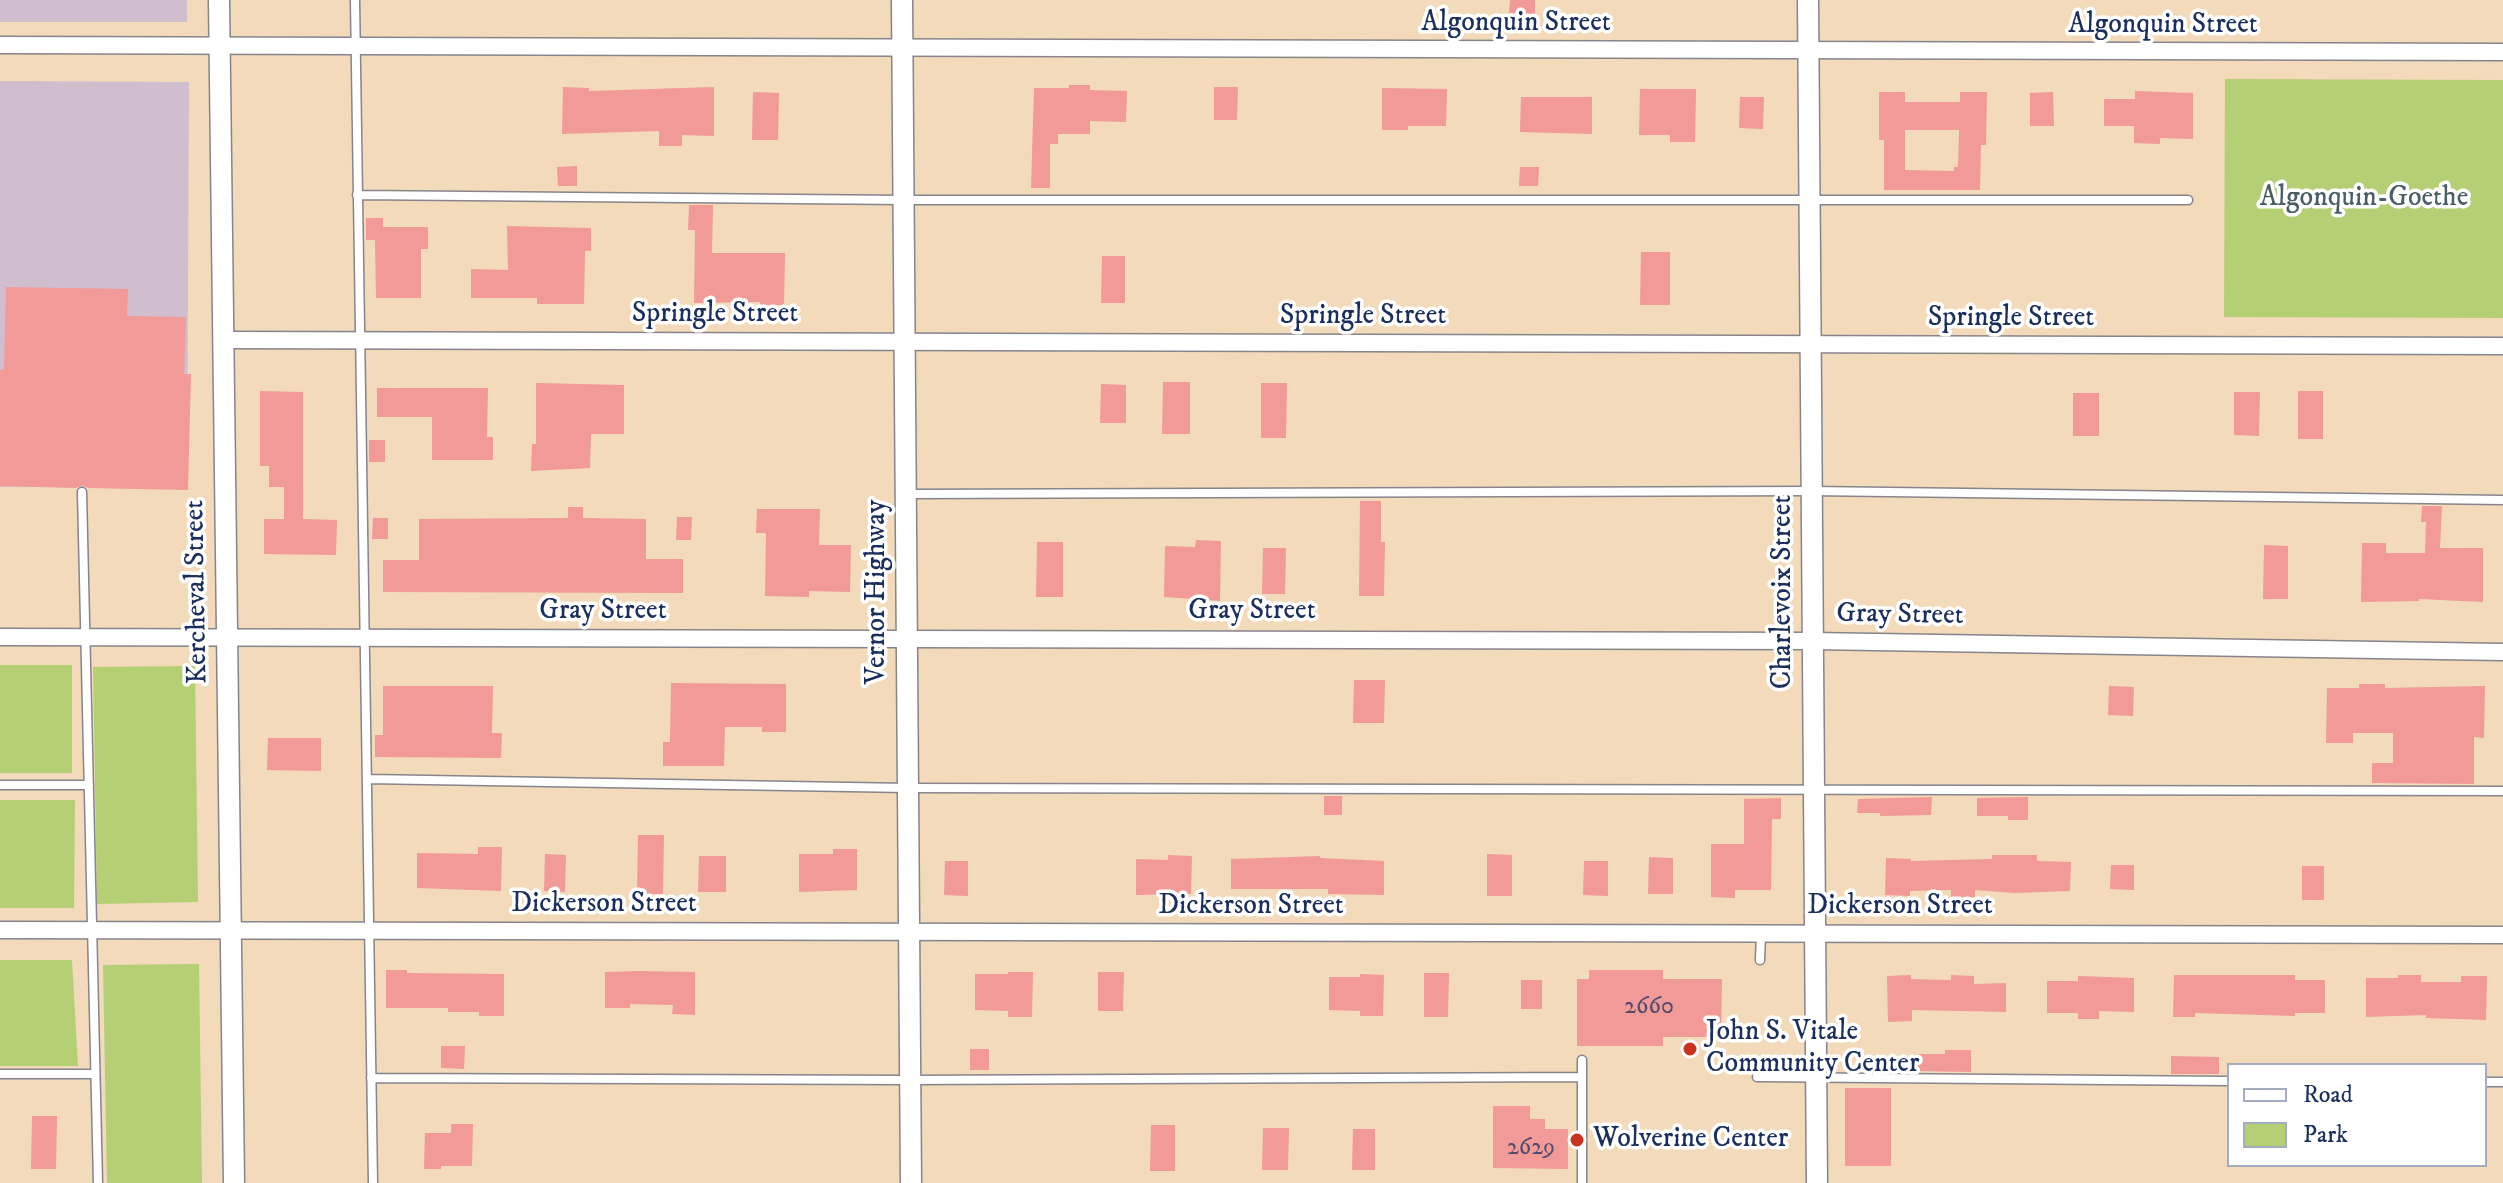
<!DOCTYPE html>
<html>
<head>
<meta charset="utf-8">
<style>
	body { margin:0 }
	#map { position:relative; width:2503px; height:1183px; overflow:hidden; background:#f2daba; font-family:"IM FELL DW Pica",serif }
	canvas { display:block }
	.legend { position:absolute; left:2227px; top:1063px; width:260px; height:104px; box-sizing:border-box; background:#fff; border:2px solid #a4acbf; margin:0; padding:10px 14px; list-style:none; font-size:24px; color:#1b2f5e }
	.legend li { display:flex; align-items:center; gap:16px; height:40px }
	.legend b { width:40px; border:2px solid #a4acbf }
</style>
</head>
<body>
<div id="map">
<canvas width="2503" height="1183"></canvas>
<ul class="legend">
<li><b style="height:10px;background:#fff"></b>Road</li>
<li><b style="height:22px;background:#b5cf75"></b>Park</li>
</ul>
</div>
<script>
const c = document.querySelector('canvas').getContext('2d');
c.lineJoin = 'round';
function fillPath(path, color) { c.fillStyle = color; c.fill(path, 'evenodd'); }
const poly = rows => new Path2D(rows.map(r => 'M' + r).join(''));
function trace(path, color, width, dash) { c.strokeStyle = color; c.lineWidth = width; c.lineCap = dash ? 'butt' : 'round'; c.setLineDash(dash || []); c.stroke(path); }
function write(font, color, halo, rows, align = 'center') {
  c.font = font + ' "IM FELL DW Pica",serif'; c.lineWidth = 7; c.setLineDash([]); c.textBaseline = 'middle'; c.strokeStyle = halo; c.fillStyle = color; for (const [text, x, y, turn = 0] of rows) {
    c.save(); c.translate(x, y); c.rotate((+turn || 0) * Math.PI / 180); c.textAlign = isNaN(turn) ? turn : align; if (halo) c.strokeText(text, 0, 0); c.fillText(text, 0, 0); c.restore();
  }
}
const industrial = poly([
	[0,0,187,0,187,22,0,22],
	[0,81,189,82,187,487,0,487]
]);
const green = poly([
	[2225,79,2503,80,2503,318,2224,317],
	[0,665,72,665,72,773,0,773],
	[195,666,198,902,97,904,93,667],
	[0,800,75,800,74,908,0,908],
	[0,960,72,960,78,1066,0,1066],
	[199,964,202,1183,107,1183,103,965]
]);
const building = poly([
	[1510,0,1535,0,1535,16,1509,15],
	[1069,85,1090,85,1090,90,1127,91,1126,122,1090,121,1090,134,1058,134,1058,144,1050,144,1050,188,1031,188,1034,88,1069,88],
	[563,87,589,88,589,91,714,87,714,136,682,135,682,146,659,146,659,131,562,134],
	[1214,87,1238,87,1237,120,1214,120],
	[1382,88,1447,89,1446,126,1408,126,1408,130,1382,130],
	[1640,89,1696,89,1695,142,1670,142,1670,135,1639,135],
	[2135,91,2193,93,2193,139,2160,138,2160,144,2134,143,2134,126,2104,126,2104,99,2135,99],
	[753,92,779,93,778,140,752,140],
	[1879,92,1905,92,1905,102,1960,102,1960,92,1987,92,1986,145,1981,145,1980,190,1884,190,1884,140,1879,140],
	[1905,130,1959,130,1958,167,1954,167,1954,171,1905,170],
	[2053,92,2054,126,2030,126,2030,93],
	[1521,97,1592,97,1592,134,1520,132],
	[1740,97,1764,97,1763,129,1739,128],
	[577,166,577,186,558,186,557,167],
	[1520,167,1539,167,1538,186,1519,186],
	[689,205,713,205,712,253,785,253,784,305,760,305,760,302,694,303,695,230,688,230],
	[366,218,383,218,383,227,428,227,428,249,421,249,421,298,376,298,375,240,366,240],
	[507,226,591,228,591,251,585,251,584,304,537,304,537,298,471,298,471,269,508,270],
	[1641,252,1670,252,1670,305,1640,305],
	[1102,256,1125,256,1125,303,1101,303],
	[6,287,128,289,127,316,186,317,184,374,191,374,188,490,88,488,83,485,76,488,0,486,0,370,4,370],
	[1163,382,1190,382,1190,434,1162,434],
	[536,383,624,385,624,434,591,434,590,468,531,471,532,444,536,444],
	[1261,383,1287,383,1286,438,1261,438],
	[1101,384,1126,385,1126,423,1100,423],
	[377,388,488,388,487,437,493,437,493,460,432,460,432,417,377,417],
	[260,391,303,392,303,519,337,520,336,555,264,554,264,519,284,519,284,487,269,487,269,466,260,466],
	[2298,391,2323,391,2323,439,2298,439],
	[2234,392,2260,392,2259,436,2234,435],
	[2073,393,2099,393,2099,436,2073,436],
	[369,440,385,440,385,462,369,462],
	[1360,501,1381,501,1381,542,1385,542,1384,596,1359,596],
	[2422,506,2442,506,2440,548,2483,548,2483,602,2419,599,2419,601,2361,602,2362,543,2386,543,2386,553,2425,553,2426,522,2421,522],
	[568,507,583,507,583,518,646,519,646,559,683,559,683,593,383,592,383,560,419,560,419,519,568,518],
	[757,509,820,509,819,545,851,545,850,592,809,591,809,597,765,596,766,533,756,533],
	[677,517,692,517,691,540,676,540],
	[373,518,388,518,388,539,372,539],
	[1196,540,1221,541,1220,601,1164,597,1165,546,1195,547],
	[1037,542,1063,542,1063,597,1036,597],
	[2264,545,2288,546,2288,599,2263,599],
	[1263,548,1286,548,1285,594,1262,594],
	[1354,680,1385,680,1384,723,1353,723],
	[671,683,786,684,786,732,762,732,762,727,725,727,724,766,663,766,663,742,670,742],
	[2359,684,2385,684,2385,688,2485,686,2484,738,2474,737,2474,784,2372,783,2372,763,2393,763,2393,733,2353,733,2353,743,2326,743,2327,688,2359,688],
	[383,686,493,686,492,733,502,733,501,758,375,757,375,735,383,735],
	[2109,686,2134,687,2133,716,2108,715],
	[268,738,321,738,321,771,267,770],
	[1324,796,1342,796,1342,815,1324,815],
	[1932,797,1931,815,1880,816,1880,813,1857,813,1858,799],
	[2028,797,2028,820,2008,820,2008,816,1977,816,1977,798],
	[1781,798,1781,819,1772,819,1771,890,1735,890,1735,898,1711,897,1711,844,1744,844,1744,799],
	[638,835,664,835,663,894,637,894],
	[478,847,502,847,501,891,417,888,417,853,478,854],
	[833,849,857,849,857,890,799,892,799,854,833,854],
	[545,854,566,855,565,892,544,891],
	[1487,854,1512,855,1512,896,1487,896],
	[1168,855,1192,856,1191,894,1136,895,1136,859,1168,860],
	[1992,855,2037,855,2037,861,2071,862,2070,891,2014,893,1975,890,1975,897,1951,897,1951,890,1910,891,1910,896,1885,895,1886,858,1911,859,1911,861,1952,860,1992,859],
	[699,856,726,856,726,892,698,892],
	[1320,856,1320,858,1384,861,1384,895,1328,894,1328,889,1231,889,1231,859],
	[1649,857,1673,858,1673,894,1648,894],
	[945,861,968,861,968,896,944,895],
	[1584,861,1608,861,1608,896,1583,895],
	[2111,865,2134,865,2134,890,2110,889],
	[2302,866,2324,866,2324,900,2302,900],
	[386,970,407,970,407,973,504,974,504,1016,479,1016,479,1012,448,1012,448,1008,386,1008],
	[1589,970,1663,970,1663,979,1722,979,1721,1037,1663,1037,1663,1046,1577,1046,1577,979,1589,979],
	[639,971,695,972,695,1015,672,1014,673,1005,630,1004,630,1008,605,1008,605,972],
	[1008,972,1033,972,1032,1017,1008,1017,1008,1011,975,1010,975,974,1008,974],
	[1098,972,1124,972,1123,1011,1098,1011],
	[1424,973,1449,973,1448,1017,1424,1017],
	[1360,974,1384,975,1383,1016,1360,1016,1360,1011,1329,1010,1329,977,1360,977],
	[1911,975,1911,979,1951,980,1951,975,1974,976,1974,984,2006,983,2006,1012,1912,1010,1912,1021,1888,1022,1887,976],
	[2174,975,2295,975,2295,980,2325,980,2325,1013,2295,1013,2295,1016,2195,1013,2195,1017,2173,1017],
	[2398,975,2421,975,2421,982,2461,982,2461,976,2487,976,2486,1020,2426,1018,2426,1015,2366,1017,2366,978,2398,978],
	[2078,976,2134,978,2134,1012,2099,1011,2099,1019,2078,1019,2078,1013,2047,1013,2047,981,2078,981],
	[1521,980,1542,980,1542,1009,1521,1009],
	[441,1046,465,1046,464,1069,441,1068],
	[970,1049,989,1049,989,1070,970,1070],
	[1945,1050,1971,1050,1971,1072,1913,1071,1914,1054,1945,1054],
	[2171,1056,2219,1057,2219,1074,2171,1074],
	[1845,1088,1891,1088,1891,1166,1845,1166],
	[1493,1106,1530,1106,1530,1119,1545,1119,1545,1129,1568,1129,1568,1169,1493,1168],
	[32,1116,57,1116,56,1169,31,1169],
	[451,1124,473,1124,472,1166,441,1166,441,1169,424,1169,425,1133,451,1133],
	[1151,1125,1175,1125,1175,1171,1150,1171],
	[1263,1128,1289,1128,1288,1170,1262,1170],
	[1353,1129,1375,1129,1375,1170,1352,1170]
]);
const service = poly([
	[355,0,373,1183],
	[357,195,904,200,2188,200],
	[82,492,98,1183],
	[908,494,1812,491,2503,500],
	[367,779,908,788,2503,791],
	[0,785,89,785],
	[1760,960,1761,933],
	[0,1074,95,1074],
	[1757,1077,2229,1081],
	[371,1078,910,1080,1582,1077],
	[2485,1082,2503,1082],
	[1582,1183,1582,1060]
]);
const minor = poly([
	[0,45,2503,52],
	[222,340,2503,346],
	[0,637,1812,641,2503,652],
	[0,930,2503,935]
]);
const tertiary = poly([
	[219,0,234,1183],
	[902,0,911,1183],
	[1808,0,1817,1183]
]);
const markers = [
	[1690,1049,8,"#c8321e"],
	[1577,1140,8,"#c8321e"]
];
const numberNames = [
	["2660",1649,1008],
	["2629",1531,1149]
];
const streetNames = [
	["Algonquin Street",1516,24],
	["Algonquin Street",2163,26],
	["Springle Street",715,315],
	["Springle Street",1363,317],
	["Springle Street",2011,319],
	["Kercheval Street",198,592,-91],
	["Vernor Highway",878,592,-90],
	["Charlevoix Street",1784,592,-90],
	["Gray Street",603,612],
	["Gray Street",1252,612],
	["Gray Street",1900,616,1],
	["Dickerson Street",604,905],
	["Dickerson Street",1251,907],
	["Dickerson Street",1900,907]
];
const parkNames = [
	["Algonquin-Goethe",2364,199]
];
const poiNames = [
	["John S. Vitale",1706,1033],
	["Community Center",1706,1065],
	["Wolverine Center",1593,1140]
];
fillPath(industrial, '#d0bdce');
fillPath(green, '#b5cf75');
fillPath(building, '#f19a97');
trace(service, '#86848c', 11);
trace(minor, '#86848c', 19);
trace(tertiary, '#86848c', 23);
trace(service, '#fff', 8);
trace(minor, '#fff', 16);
trace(tertiary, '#fff', 20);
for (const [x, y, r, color] of markers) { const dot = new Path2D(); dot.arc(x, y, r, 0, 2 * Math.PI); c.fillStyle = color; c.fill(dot); trace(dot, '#fff', 3); }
write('24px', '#504a6c', null, numberNames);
write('28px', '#1b2f5e', '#fff', streetNames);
write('28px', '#495f65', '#fff', parkNames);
write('28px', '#1b2f5e', '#fff', poiNames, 'left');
</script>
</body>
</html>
